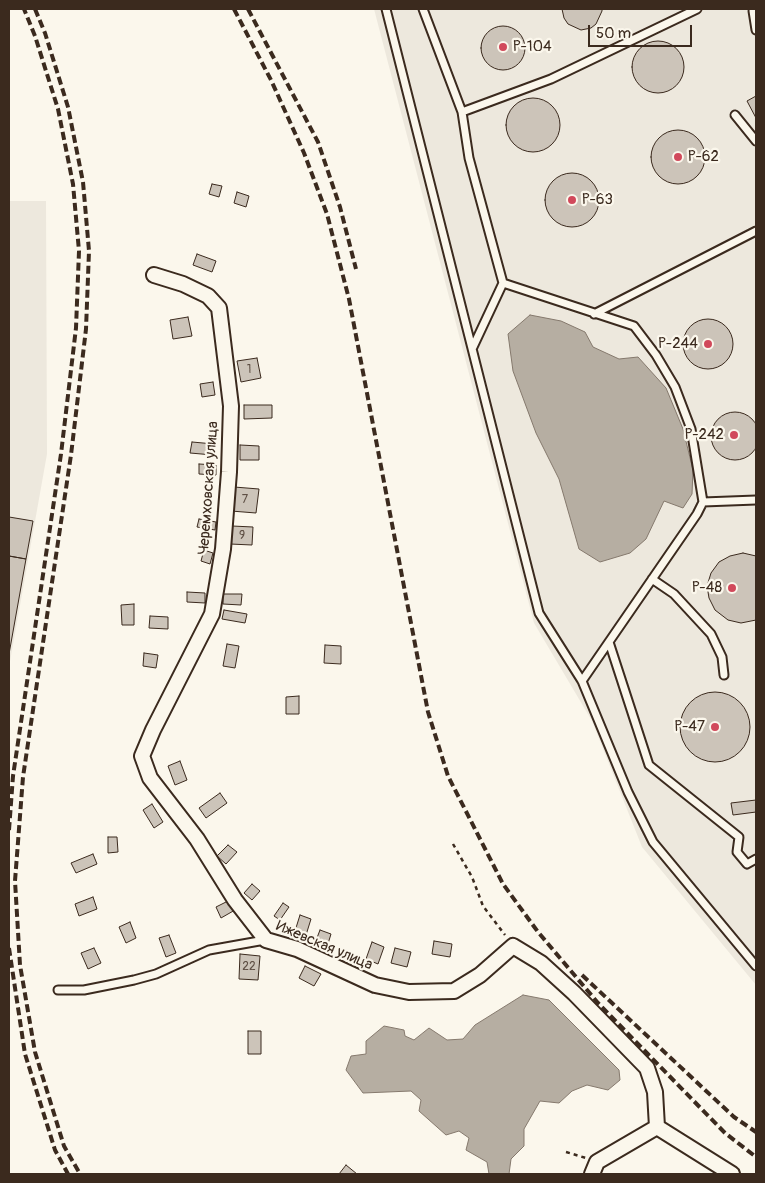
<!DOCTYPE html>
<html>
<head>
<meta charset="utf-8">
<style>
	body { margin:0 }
	#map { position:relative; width:765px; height:1183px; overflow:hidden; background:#fbf7ec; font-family:Pangolin,sans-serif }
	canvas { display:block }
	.frame { position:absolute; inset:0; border:10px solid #3b2a1e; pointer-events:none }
	.scale { position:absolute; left:588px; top:25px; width:104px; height:22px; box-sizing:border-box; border:2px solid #3b2a1e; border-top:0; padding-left:6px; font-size:15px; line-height:18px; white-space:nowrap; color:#3b2a1e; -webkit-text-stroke:4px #fbf7ec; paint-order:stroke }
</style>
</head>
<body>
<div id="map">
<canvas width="765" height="1183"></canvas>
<div class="frame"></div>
<div class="scale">50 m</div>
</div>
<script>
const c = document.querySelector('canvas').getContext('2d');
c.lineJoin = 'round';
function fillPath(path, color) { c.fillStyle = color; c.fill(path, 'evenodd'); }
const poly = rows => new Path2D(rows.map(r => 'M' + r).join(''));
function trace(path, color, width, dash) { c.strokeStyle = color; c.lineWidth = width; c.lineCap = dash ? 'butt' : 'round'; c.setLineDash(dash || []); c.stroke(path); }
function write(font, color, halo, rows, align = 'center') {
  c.font = font + ' Pangolin,sans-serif'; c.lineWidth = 4.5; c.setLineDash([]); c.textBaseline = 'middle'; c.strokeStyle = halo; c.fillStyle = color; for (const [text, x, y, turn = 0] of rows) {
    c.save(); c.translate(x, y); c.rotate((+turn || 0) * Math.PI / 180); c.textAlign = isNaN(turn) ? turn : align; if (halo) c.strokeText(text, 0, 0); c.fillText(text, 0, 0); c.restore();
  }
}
const built = poly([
	[374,9,756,9,756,985,642,847,592,721,534,623],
	[9,201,46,201,47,454,9,667]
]);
const water = poly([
	[530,315,561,321,585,332,593,347,619,359,638,357,666,388,683,429,693,470,692,494,683,508,664,501,646,539,630,553,600,562,579,549,559,479,536,433,513,371,508,334,530,315],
	[523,995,549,1000,619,1070,620,1080,608,1090,587,1085,572,1091,559,1103,540,1101,524,1129,524,1146,511,1159,509,1174,489,1174,487,1162,466,1150,469,1138,459,1131,446,1135,419,1111,421,1100,411,1091,363,1093,346,1070,351,1056,366,1054,366,1041,384,1026,404,1030,405,1036,414,1040,429,1028,447,1040,463,1039,475,1025,523,995]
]);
const building = poly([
	[562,9,602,9,602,11,596,24,591,28,581,30,568,24,564,18,562,9],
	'481 48a22 22 0 1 1 44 0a22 22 0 1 1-44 0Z',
	'632 67a26 26 0 1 1 52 0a26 26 0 1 1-52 0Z',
	[756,96,756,118,747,101,756,96],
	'506 125a27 27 0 1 1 54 0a27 27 0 1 1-54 0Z',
	'651 157a27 27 0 1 1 54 0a27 27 0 1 1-54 0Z',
	'545 200a27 27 0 1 1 54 0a27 27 0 1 1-54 0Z',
	[212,184,222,186,219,197,209,194,212,184],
	[237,192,249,196,246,207,234,203,237,192],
	[197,254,216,261,212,272,193,265,197,254],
	[188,317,192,336,173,339,170,320,188,317],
	'683 344a25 25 0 1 1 50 0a25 25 0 1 1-50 0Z',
	[257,358,261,378,241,382,237,361,257,358],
	[213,382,215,395,202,397,200,384,213,382],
	[244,405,272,405,272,418,244,419,244,405],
	'711 436a24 24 0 1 1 48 0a24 24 0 1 1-48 0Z',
	[192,442,214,444,213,455,190,453,192,442],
	[240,445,259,446,259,460,240,460,240,445],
	[199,464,216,465,216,475,199,474,199,464],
	[234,487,259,489,256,513,231,511,234,487],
	[9,517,33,521,26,559,9,556,9,517],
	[199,519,216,522,215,530,197,527,199,519],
	[232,526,253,527,252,545,230,544,232,526],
	[204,550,213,553,210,564,201,561,204,550],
	[743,553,756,556,756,620,741,623,728,620,715,610,709,598,707,586,711,573,719,562,730,556,743,553],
	[9,556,26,559,9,654,9,556],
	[187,592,205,593,205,603,187,602,187,592],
	[223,594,242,594,241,605,223,604,223,594],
	[134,604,134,625,122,625,121,605,134,604],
	[224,610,247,614,245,623,222,619,224,610],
	[150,616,168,617,168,629,149,628,150,616],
	[227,644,239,646,235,668,223,666,227,644],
	[325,645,341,646,341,664,324,663,325,645],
	[144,653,158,655,156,668,143,666,144,653],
	'680 727a35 35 0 1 1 70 0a35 35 0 1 1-70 0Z',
	[299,696,299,714,286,714,286,697,299,696],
	[180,761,187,780,175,785,168,766,180,761],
	[220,793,227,803,206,818,199,808,220,793],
	[756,800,756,812,733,815,731,803,756,800],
	[152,804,163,822,154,828,143,810,152,804],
	[108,837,117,837,118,852,108,853,108,837],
	[228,845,237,852,226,864,217,856,228,845],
	[93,854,97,864,76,873,71,863,93,854],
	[252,884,260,891,252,900,244,893,252,884],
	[93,897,97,909,79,916,75,904,93,897],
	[230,900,235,910,221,918,216,907,230,900],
	[283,903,289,907,280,920,274,916,283,903],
	[300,915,311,919,306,935,295,931,300,915],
	[130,922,136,938,126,943,119,927,130,922],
	[320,930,331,934,327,947,315,943,320,930],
	[169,935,176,953,166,957,159,938,169,935],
	[434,941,452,944,450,957,432,954,434,941],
	[372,942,384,947,378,964,366,959,372,942],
	[94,948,101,963,88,969,81,953,94,948],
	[395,948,411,952,407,967,391,963,395,948],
	[240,954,260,956,258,980,239,979,240,954],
	[305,966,321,974,314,986,299,978,305,966],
	[248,1031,261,1031,261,1054,248,1054,248,1031],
	[346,1165,357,1174,339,1174,346,1165]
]);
const path = poly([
	[453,844,472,877,483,906,505,935],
	[566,1152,586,1158]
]);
const service = poly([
	[386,9,539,613,582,681,628,792,653,842,756,966],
	[423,9,462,112],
	[753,11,756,30],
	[735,115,756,141],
	[594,314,756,231],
	[473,347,503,283],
	[703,502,756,500],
	[652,579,674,594,711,634,722,657,724,675],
	[609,642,649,765,739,837,737,852,747,864,756,859],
	[582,681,697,514,703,502,691,429,675,387,656,355,634,326,503,283,469,158,462,112,551,79,697,9],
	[58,990,84,990,134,980,156,974,209,950,265,940]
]);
const minor = poly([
	[154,275,183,284,208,296,219,308,231,406,229,472,223,549,212,614,153,730,142,756,150,778,197,839,235,900,266,940,297,949,375,985,409,992,454,991,480,975,513,946,541,963,574,993,647,1068,655,1092,657,1127],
	[592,1174,597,1162,657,1127,732,1174]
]);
const rail = poly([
	[35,9,45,33,68,107,83,182,89,251,86,329,71,455,23,777,15,881,20,965,35,1052,64,1146,80,1174],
	[234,9,271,80,304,153,327,214,349,299,428,712,448,776,503,884,538,932,598,1003,725,1133,756,1157],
	[248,9,318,142,340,207,356,269],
	[9,830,13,776,61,454,76,328,79,251,73,184,58,109,35,36,24,9],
	[9,948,25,1054,55,1150,68,1174],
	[582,975,734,1117,756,1132]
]);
const markers = [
	[503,47,5,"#d1495b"],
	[678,157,5,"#d1495b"],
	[572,200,5,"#d1495b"],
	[708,344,5,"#d1495b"],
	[734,435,5,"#d1495b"],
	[732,588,5,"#d1495b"],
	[715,727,5,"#d1495b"]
];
const numberNames = [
	["1",249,370],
	["7",245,500],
	["9",242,536],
	["22",249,967]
];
const poiNames = [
	["Р-104",513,47,"left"],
	["Р-62",688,157,"left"],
	["Р-63",582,200,"left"],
	["Р-244",698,344],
	["Р-242",724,435],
	["Р-48",722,588],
	["Р-47",705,727]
];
const streetNames = [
	["Черемховская улица",209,488,-86],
	["Ижевская улица",324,946,23]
];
fillPath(built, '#ede8dd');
fillPath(water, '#b6aea2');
trace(water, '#85796d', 1);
fillPath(building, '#ccc4b9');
trace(building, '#3b2a1e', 1);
trace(service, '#3b2a1e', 11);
trace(minor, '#3b2a1e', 18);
trace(path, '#3b2a1e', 2.5, [4, 4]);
trace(service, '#fbf7ec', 7);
trace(minor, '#fbf7ec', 14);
trace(rail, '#3b2a1e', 4, [8, 4]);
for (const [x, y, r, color] of markers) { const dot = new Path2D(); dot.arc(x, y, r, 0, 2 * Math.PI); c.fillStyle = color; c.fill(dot); trace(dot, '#fbf7ec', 2); }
write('12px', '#5f5045', null, numberNames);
write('15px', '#3b2a1e', '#fbf7ec', poiNames, 'right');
write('15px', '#3b2a1e', '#fbf7ec', streetNames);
</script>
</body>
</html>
